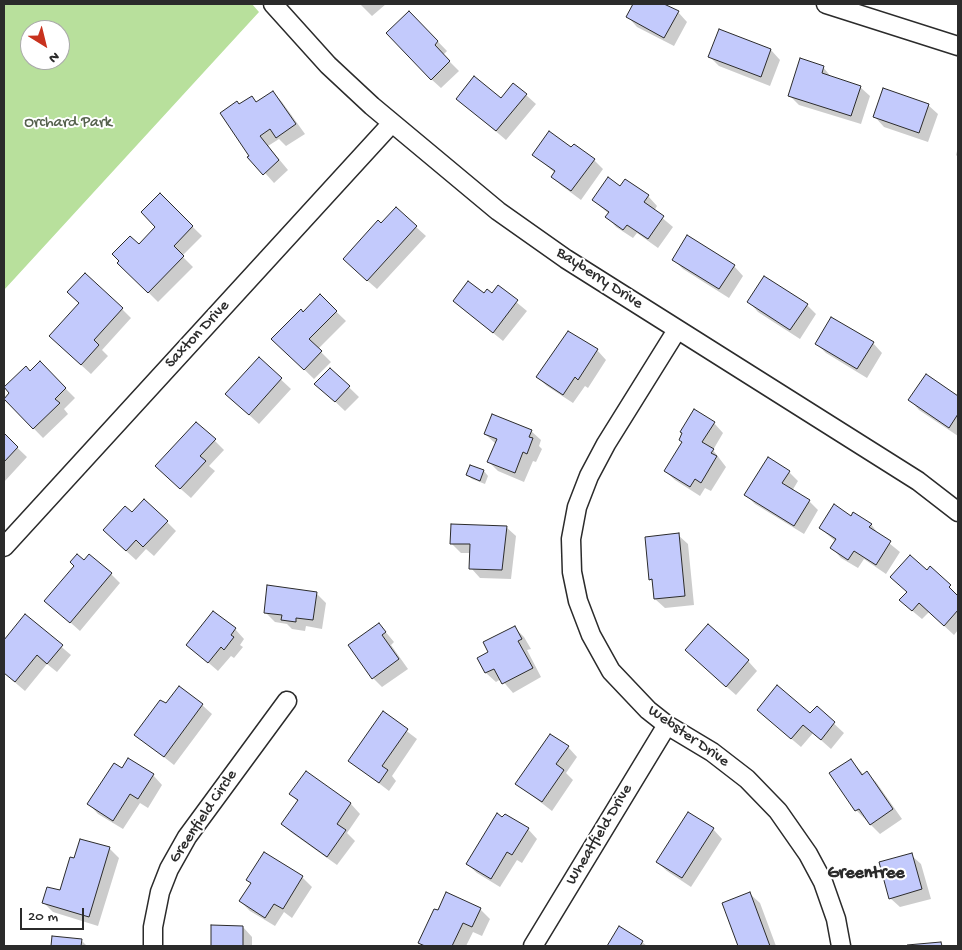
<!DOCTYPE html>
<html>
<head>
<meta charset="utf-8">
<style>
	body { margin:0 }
	#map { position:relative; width:962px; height:950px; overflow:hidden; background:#fff; font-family:"Gochi Hand",sans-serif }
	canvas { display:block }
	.frame { position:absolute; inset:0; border:5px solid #2b2b2b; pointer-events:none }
	.north { position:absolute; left:20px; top:20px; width:50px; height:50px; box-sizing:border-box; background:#fff; border:1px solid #aaa; border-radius:50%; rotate:144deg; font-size:14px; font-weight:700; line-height:20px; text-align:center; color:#2b2b2b }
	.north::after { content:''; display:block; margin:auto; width:18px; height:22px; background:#c8321e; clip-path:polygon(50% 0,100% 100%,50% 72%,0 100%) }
	.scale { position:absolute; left:20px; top:908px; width:64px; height:22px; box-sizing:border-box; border:2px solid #2b2b2b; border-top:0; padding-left:6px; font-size:15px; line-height:18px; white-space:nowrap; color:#2b2b2b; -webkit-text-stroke:4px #fff; paint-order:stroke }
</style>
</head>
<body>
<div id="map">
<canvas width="962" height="950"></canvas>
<div class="frame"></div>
<div class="north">N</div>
<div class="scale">20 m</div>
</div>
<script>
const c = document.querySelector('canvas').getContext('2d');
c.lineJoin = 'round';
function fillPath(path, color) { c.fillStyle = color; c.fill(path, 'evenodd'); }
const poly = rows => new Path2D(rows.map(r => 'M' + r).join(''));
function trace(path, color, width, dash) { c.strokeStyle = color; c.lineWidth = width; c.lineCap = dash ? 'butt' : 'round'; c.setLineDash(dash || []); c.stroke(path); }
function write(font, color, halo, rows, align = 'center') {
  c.font = font + ' "Gochi Hand",sans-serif'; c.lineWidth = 4; c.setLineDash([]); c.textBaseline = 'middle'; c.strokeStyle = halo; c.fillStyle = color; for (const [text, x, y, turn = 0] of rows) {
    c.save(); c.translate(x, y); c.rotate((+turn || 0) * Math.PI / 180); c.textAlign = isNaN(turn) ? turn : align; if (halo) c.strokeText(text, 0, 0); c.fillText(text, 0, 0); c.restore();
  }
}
const green = poly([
	[4,4,252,4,259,12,4,290],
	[30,30,60,30,60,60,30,60]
]);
const shadow = poly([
	[360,4,386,4,372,16],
	[635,4,662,4,678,12,687,22,674,46,637,27,628,17],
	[419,22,447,51,443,55,459,71,441,88,431,79],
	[720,31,771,50,780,60,770,86,719,66,710,57],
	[823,67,832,78,860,87,870,96,861,124,799,105,789,95],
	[273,92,282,102,305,134,286,146,279,139,268,146,288,170,274,183,250,156,240,105,251,97,257,103],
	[526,95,536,104,506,140,458,99,501,100],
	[928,105,938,114,928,142,884,127,875,117],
	[958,147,958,157,956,155],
	[571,149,594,160,603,169,581,200,562,186,552,177,555,173,534,155],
	[621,187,648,196,657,206,654,211,673,227,658,248,637,233,633,238,616,227,607,217,609,214,593,200],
	[160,195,202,236,182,256,193,267,158,302,119,263,157,227],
	[396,209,426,236,377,289,354,269,381,225],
	[674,260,734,266,743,276,729,298,683,269],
	[498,287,527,311,503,341,454,301,493,295],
	[320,296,346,321,318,349,331,362,314,379,273,339],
	[749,302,807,305,816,314,800,339,758,312],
	[122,309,131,318,102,350,108,356,91,374,60,346],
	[873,343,882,353,867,378,826,353,817,344],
	[597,350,606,360,588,388,585,386,573,403,547,386,537,377],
	[259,359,291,389,259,424,236,403],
	[40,363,75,398,64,409,68,414,43,438,5,399],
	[330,369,359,397,345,411,326,393],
	[926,376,958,398,958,436,919,410,910,400],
	[197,423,224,450,209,466,215,471,191,498,166,476],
	[714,423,723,433,713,450,726,467,711,491,705,488,700,496,675,480,665,471,683,442],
	[531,431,541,440,539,446,542,449,536,462,533,461,524,482,498,471,489,462,496,444,485,434],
	[4,435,27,457,4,482],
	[484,471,488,476,485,484,472,479,467,475],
	[789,472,798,481,792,491,809,501,818,510,804,534,755,504,746,495],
	[132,513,167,522,176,531,154,556,146,549,136,560,114,540],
	[852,517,871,524,879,535,900,552,886,574,864,559,858,568,841,558,832,548,836,542,820,528],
	[506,527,516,536,511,579,480,578,471,568,471,553,461,553,451,543],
	[678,535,688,544,694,605,665,608,655,599,654,583,650,579],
	[84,562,111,574,120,583,80,631,54,608],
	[930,568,958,596,958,630,954,635,929,612,922,619,910,609],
	[316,593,326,603,322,629,306,626,305,631,292,629,287,624,275,622,265,612],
	[25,616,71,655,57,672,47,664,25,691,4,673,4,642],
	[379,624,394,642,391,645,408,669,382,687,373,678],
	[514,627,524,637,531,649,527,650,541,677,513,693,501,679,496,682,486,673,478,658,490,652],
	[235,629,244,639,240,645,243,647,234,658,231,656,218,671,188,645],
	[696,660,748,661,757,671,736,695],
	[166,705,202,705,212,714,174,765,136,735],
	[817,708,844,733,831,749,813,733,801,747,768,719,811,715],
	[383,713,417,739,392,776,396,781,389,791,350,761],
	[568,747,577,757,566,773,573,780,552,811,517,784],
	[851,760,864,775,867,773,876,782,902,819,880,834,856,810],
	[122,769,153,775,162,785,148,808,140,803,123,829,98,814,89,804],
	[306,773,351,804,360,814,347,833,355,841,337,865,292,833,282,824,298,802,291,794],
	[528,829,537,839,522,863,517,860,500,887,477,873,467,864],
	[713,829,722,839,691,887,667,871,657,862],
	[109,848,119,858,98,926,53,912,44,903,61,892,75,859],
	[264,854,302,877,312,887,292,918,284,912,275,926,250,911,240,901,251,884,248,880],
	[911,855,921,864,931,899,900,907,890,898],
	[447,894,480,909,490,919,482,936,473,932,466,946,423,946,419,943],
	[750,894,760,903,776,946,739,946,723,903],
	[213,926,243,927,252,937,252,946,212,946],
	[620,928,642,942,647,946,609,946],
	[53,937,81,940,87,946,52,946]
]);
const building = poly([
	[633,4,664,4,679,11,664,38,626,17,633,4],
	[409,11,438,41,435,45,450,61,431,80,386,33,409,11],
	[719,29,771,49,761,77,708,57,719,29],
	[800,58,824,66,822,73,861,86,851,116,788,96,800,58],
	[474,76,501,98,513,83,527,94,496,131,456,99,474,76],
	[883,88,929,104,919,133,873,117,883,88],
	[273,91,296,124,276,138,270,129,260,136,279,160,263,175,247,157,249,156,220,113,237,101,239,104,252,96,256,102,273,91],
	[549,131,571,147,574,144,595,159,571,191,551,177,555,171,532,155,549,131],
	[608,177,620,186,625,179,649,195,644,202,664,216,648,239,627,225,623,230,605,217,609,212,592,200,608,177],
	[160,193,193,226,174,246,184,256,148,293,117,263,119,261,112,254,130,236,139,244,155,227,141,212,160,193],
	[396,207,417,226,367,281,343,259,378,220,381,223,396,207],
	[687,235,735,265,719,289,672,260,687,235],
	[85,273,123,308,94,340,99,345,81,365,49,336,79,303,67,292,85,273],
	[764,276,808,304,790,330,747,302,764,276],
	[468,281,484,293,487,289,492,293,498,285,518,300,493,333,453,301,468,281],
	[320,294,337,311,309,339,322,351,304,370,271,339,301,309,303,312,320,294],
	[831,317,874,342,857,369,815,344,831,317],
	[568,331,598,349,578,380,575,377,563,395,536,377,568,331],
	[259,357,282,378,249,415,225,394,259,357],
	[40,361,66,388,55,399,60,403,33,429,4,399,9,393,4,387,26,366,30,371,40,361],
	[330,368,350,386,335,402,314,384,330,368],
	[926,374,958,396,958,414,949,428,908,400,926,374],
	[694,409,715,422,702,442,714,449,711,453,717,456,701,483,695,479,690,487,664,471,682,442,679,440,682,433,680,432,694,409],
	[492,414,532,430,529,437,533,438,527,454,523,452,515,473,487,462,497,439,484,434,492,414],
	[196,422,216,439,200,456,206,461,180,489,155,466,196,422],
	[4,433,18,447,4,462,4,433],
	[768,457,790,471,782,483,810,500,794,526,744,495,768,457],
	[470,465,484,470,480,481,466,475,470,465],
	[144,499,168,521,143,547,136,540,126,551,103,530,125,506,132,512,144,499],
	[834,504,851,516,853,512,872,524,869,527,891,541,876,565,854,551,848,560,830,548,836,539,819,528,834,504],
	[451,524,507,526,502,570,469,569,470,544,450,544,451,524],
	[679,533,685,596,654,599,652,579,649,580,645,537,679,533],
	[77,554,84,560,89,554,112,573,70,623,44,601,74,566,70,562,77,554],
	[910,555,927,570,930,566,951,585,949,587,958,596,958,610,944,626,919,603,912,611,899,600,907,592,890,577,910,555],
	[267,585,317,592,313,620,296,618,296,622,281,620,282,615,264,613,267,585],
	[213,611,236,628,231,635,234,637,224,650,221,647,208,663,186,645,213,611],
	[25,614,63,645,47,664,37,655,15,682,4,673,4,640,25,614],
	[379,623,386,632,382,635,399,659,372,679,348,645,379,623],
	[708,624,749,660,726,687,685,650,708,624],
	[515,626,522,639,518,641,533,668,502,684,494,669,485,673,477,658,488,652,483,642,515,626],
	[777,685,810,713,817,706,835,722,821,740,803,725,791,739,757,710,777,685],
	[179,686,203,704,164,757,134,735,160,700,166,703,179,686],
	[383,711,408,729,382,766,388,770,379,783,348,761,383,711],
	[550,734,569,746,556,764,564,770,542,802,515,784,550,734],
	[128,758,154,774,138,799,130,794,113,821,87,804,114,763,122,768,128,758],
	[851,759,862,775,867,771,893,809,870,825,859,809,855,811,829,773,851,759],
	[306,771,351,803,337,824,346,830,327,857,281,824,298,800,289,794,306,771],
	[688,812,714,828,682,878,656,862,688,812],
	[497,813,502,817,505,814,529,828,512,855,507,852,491,879,466,864,497,813],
	[80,839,110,847,89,917,42,903,47,887,60,890,70,857,74,858,80,839],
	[264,852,303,876,283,909,274,904,265,918,239,901,251,883,246,880,264,852],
	[912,853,922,889,889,899,879,862,912,853],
	[446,892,481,908,472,927,463,923,452,946,425,946,418,943,434,909,438,910,446,892],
	[750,892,770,946,738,946,722,903,750,892],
	[211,925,243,926,243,946,211,946,211,925],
	[619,926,643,941,640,946,607,946,619,926],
	[52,936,82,939,81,946,51,946,52,936],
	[941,942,942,946,907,946,907,945,941,942]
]);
const minor = poly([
	[273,4,328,65,372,106,498,211,566,259,918,481,958,512],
	[826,4,958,46],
	[677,330,606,444,589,476,577,507,571,539,572,572,578,601,591,635,611,671,648,710,667,725,712,752,747,779,778,811,808,854,823,882,836,919,841,946],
	[4,547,392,123],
	[153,946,153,927,160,892,169,869,187,837,287,701],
	[533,946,667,725]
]);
const parkNames = [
	["Orchard Park",68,124]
];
const streetNames = [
	["Bayberry Drive",599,279,33],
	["Saxton Drive",198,335,-47],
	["Webster Drive",688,737,35],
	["Greenfield Circle",204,817,-56],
	["Wheatfield Drive",600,835,-59]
];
const neighbourhoodNames = [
	["Greentree",866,874]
];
fillPath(green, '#b8e09c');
fillPath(shadow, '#0003');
fillPath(building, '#c3cafc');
trace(building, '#2b2b2b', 1);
trace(minor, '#2b2b2b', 21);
trace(minor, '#fff', 18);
write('16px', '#55614d', '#fff', parkNames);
write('16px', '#2b2b2b', '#fff', streetNames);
write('bold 18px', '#2b2b2b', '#fff', neighbourhoodNames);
</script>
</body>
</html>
